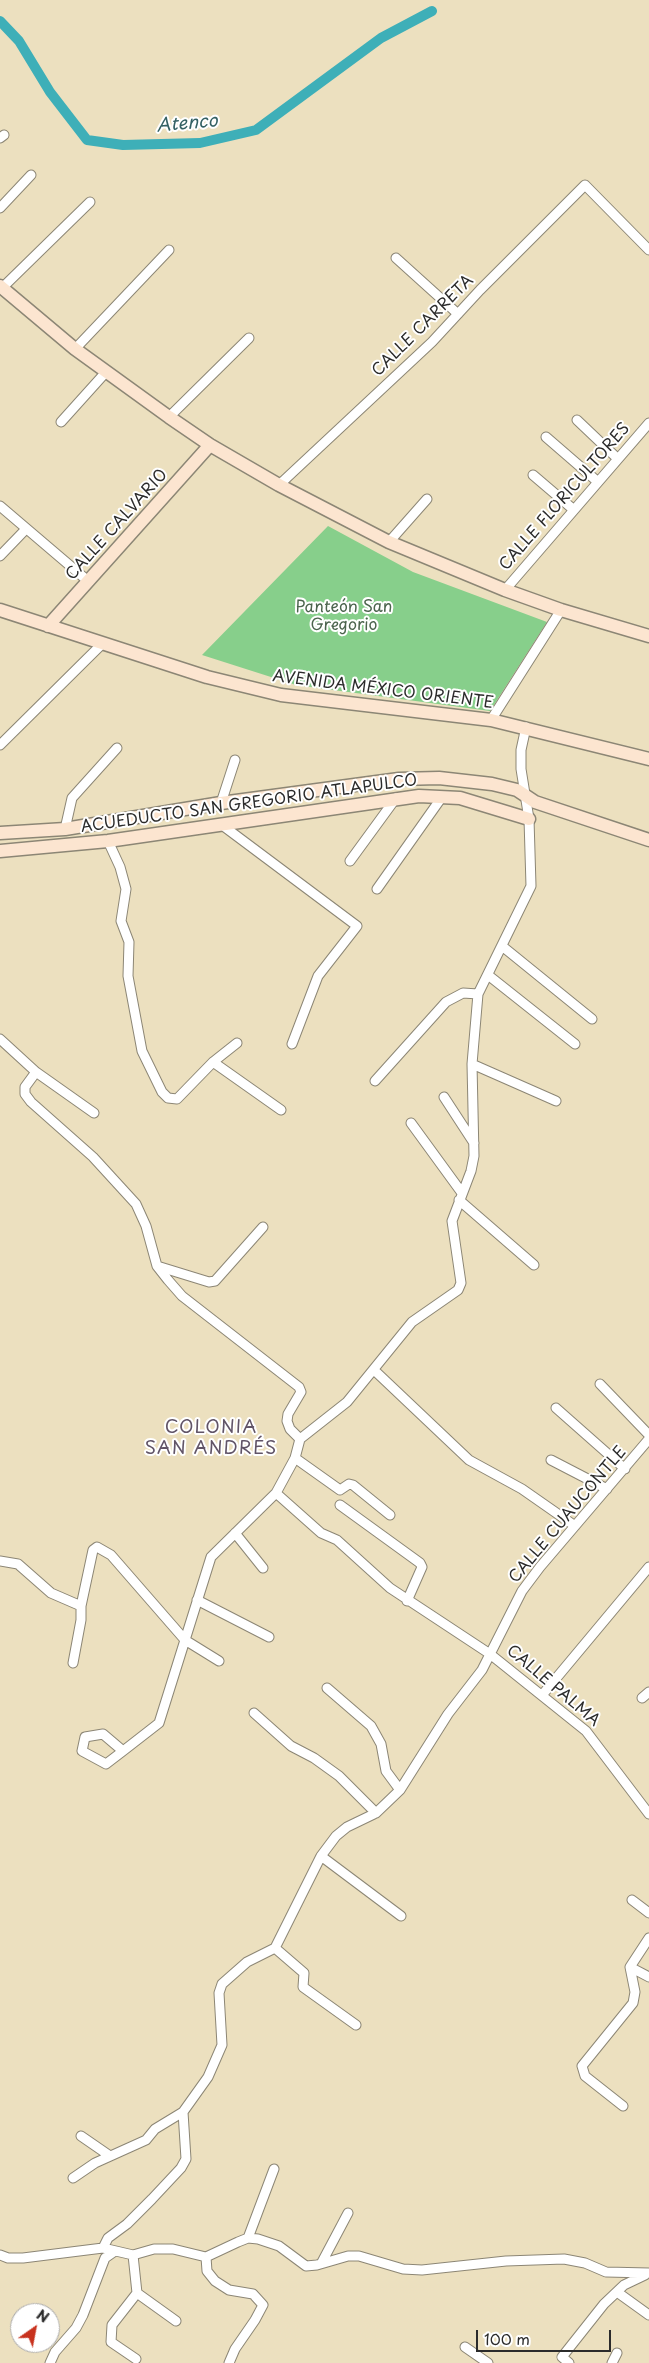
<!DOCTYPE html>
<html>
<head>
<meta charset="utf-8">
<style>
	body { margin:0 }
	#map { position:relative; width:649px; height:2363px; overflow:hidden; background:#ece0bf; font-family:"Playpen Sans",sans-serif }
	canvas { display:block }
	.north { position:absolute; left:10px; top:2303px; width:50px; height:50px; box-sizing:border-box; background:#fff; border:1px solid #aaa; border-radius:50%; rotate:33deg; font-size:14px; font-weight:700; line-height:20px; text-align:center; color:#2b2b2b }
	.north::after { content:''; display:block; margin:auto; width:18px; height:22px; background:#c8321e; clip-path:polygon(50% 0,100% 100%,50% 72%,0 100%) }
	.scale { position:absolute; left:476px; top:2330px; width:135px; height:22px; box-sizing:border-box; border:2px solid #2b2b2b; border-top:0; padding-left:6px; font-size:15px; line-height:18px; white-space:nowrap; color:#2b2b2b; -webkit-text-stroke:4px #fff; paint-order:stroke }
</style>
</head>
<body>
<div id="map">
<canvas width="649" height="2363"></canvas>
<div class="north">N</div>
<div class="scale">100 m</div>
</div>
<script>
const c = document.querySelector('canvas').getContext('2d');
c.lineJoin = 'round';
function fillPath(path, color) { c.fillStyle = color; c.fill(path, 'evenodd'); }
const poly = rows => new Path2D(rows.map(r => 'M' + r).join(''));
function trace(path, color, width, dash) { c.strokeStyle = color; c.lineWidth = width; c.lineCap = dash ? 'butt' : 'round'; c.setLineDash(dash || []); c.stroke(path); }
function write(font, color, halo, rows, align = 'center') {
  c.font = font + ' "Playpen Sans",sans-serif'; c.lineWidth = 4; c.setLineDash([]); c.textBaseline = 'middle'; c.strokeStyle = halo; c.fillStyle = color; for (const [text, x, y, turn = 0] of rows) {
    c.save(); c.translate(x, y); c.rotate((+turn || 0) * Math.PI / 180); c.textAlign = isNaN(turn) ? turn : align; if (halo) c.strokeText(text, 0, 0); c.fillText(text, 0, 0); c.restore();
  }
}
const green = poly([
	[328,526,413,572,547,622,490,711,296,685,202,655]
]);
const canal = poly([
	[0,21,19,41,50,92,87,140,123,145,200,143,256,130,381,38,432,11]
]);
const street = poly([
	[0,138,4,135],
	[0,208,31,175],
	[396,258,458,314],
	[2,288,90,202],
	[75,349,169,250],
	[169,417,249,338],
	[577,420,618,459],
	[61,422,106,372],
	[546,437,598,482],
	[533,475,574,510],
	[279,485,432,342,480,290,585,185,649,250],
	[0,506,88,581],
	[389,542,427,499],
	[0,556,26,529],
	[505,590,649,423],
	[491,720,561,610],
	[0,745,101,645],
	[221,803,235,760],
	[222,825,357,926,318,976,292,1044],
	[65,829,72,798,117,748],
	[108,841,120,867,126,889,121,921,129,942,128,976,142,1051,162,1092,168,1098,177,1099,213,1062,237,1043],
	[350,861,396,798],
	[377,889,442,797],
	[502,946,592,1019],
	[488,975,575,1044],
	[0,1039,36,1072,94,1113],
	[213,1062,281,1110],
	[472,1064,556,1101],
	[36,1072,25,1087,25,1094,31,1102,93,1157,136,1204,146,1226,157,1266,168,1280,182,1296,299,1387,301,1392,288,1414,287,1421,290,1429,300,1439],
	[375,1081,446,1002,463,993,478,994],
	[444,1097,474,1143],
	[411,1123,462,1193],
	[459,1200,534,1265],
	[157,1266,209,1282,215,1281,263,1227],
	[374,1370,469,1460,522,1489,575,1526],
	[600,1384,649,1435],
	[556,1408,625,1469],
	[295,1458,340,1490,349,1484,353,1485,390,1515],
	[551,1460,607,1489],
	[276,1493,321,1533,337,1540,390,1588,490,1654,586,1731,649,1814],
	[340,1505,420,1563,422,1567,407,1601],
	[235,1533,263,1568],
	[0,1561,18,1564,51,1593,81,1606],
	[197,1600,269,1637],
	[73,1663,81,1620,81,1606,93,1550,97,1547,111,1555,185,1640,219,1661],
	[327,1688,371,1726,381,1744,386,1771,400,1790],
	[543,1694,649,1567],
	[642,1698,649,1692],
	[254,1713,291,1746,314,1758,339,1776,376,1813],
	[123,1751,103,1734,85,1737,82,1751,106,1764,123,1751,159,1723,211,1557,276,1493,295,1458,300,1439,347,1402,412,1322,458,1290,461,1283,452,1221,471,1171,474,1156,472,1064,478,994,531,886,529,819,521,769,521,750,526,727],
	[321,1856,401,1916],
	[632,1900,649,1913],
	[275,1948,304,1973,303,1987,356,2025],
	[630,1967,649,1977],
	[623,2106,585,2076,582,2066,633,2003,635,1992,630,1967,649,1938],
	[81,2136,110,2156],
	[73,2178,95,2163,146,2140,155,2129,183,2112],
	[248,2238,274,2169],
	[103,2248,108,2238,127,2224,152,2199,181,2168,186,2159,183,2112,208,2077,222,2045,219,1993,222,1984,247,1962,275,1948,321,1856,336,1836,347,1827,376,1813,400,1790,448,1714,482,1670,522,1591,540,1567,649,1439],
	[0,2255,8,2258,23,2258,103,2248,133,2255,154,2249,173,2249,206,2257,238,2242,248,2238,258,2239,279,2246,306,2266,317,2265,348,2256,359,2256,403,2269,422,2270,506,2261,564,2259,585,2263,606,2272,649,2273],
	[133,2255,137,2293,176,2321],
	[206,2257,207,2271,215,2281,229,2290,253,2294,263,2305,255,2320,235,2349,229,2363],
	[322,2262,348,2213],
	[617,2292,649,2315],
	[465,2347,488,2363],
	[136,2359,111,2342,112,2325,137,2293],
	[50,2363,55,2352,76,2328,83,2315,105,2258,115,2251],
	[569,2363,562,2357,604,2304,624,2285,645,2275],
	[612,2363,617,2353]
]);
const secondary = poly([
	[0,286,75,349,169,417,210,445,279,485,389,542,505,590,561,610,649,636],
	[0,610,207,677,281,695,491,720,649,759],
	[48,626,210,445],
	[0,833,65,829,221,803,399,779,439,778,492,784,517,790,535,802,649,840],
	[0,851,108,841,419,796,460,798,529,819]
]);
const streetNames = [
	["CALLE CARRETA",423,326,-45],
	["CALLE FLORICULTORES",565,497,-49],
	["CALLE CALVARIO",117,525,-48],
	["AVENIDA MÉXICO ORIENTE",383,690,7],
	["ACUEDUCTO SAN GREGORIO ATLAPULCO",249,804,-8],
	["CALLE CUAUCONTLE",568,1515,-50],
	["CALLE PALMA",553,1686,40]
];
const parkNames = [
	["Panteón San",344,608],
	["Gregorio",344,626]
];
const waterNames = [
	["Atenco",187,124,-5]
];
const neighbourhoodNames = [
	["COLONIA",211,1428],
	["SAN ANDRÉS",211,1449]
];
fillPath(green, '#87cf8b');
trace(canal, '#3eafb8', 10);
trace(street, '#8c8675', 11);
trace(secondary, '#8c8675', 15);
trace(street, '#fff', 9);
trace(secondary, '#fce5d0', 12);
write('16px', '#2b2b2b', '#fff', streetNames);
write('16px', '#4b644d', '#fff', parkNames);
write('italic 18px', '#336063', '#fff', waterNames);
c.letterSpacing = '1px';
write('18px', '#615467', '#fff', neighbourhoodNames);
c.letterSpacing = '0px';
</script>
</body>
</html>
